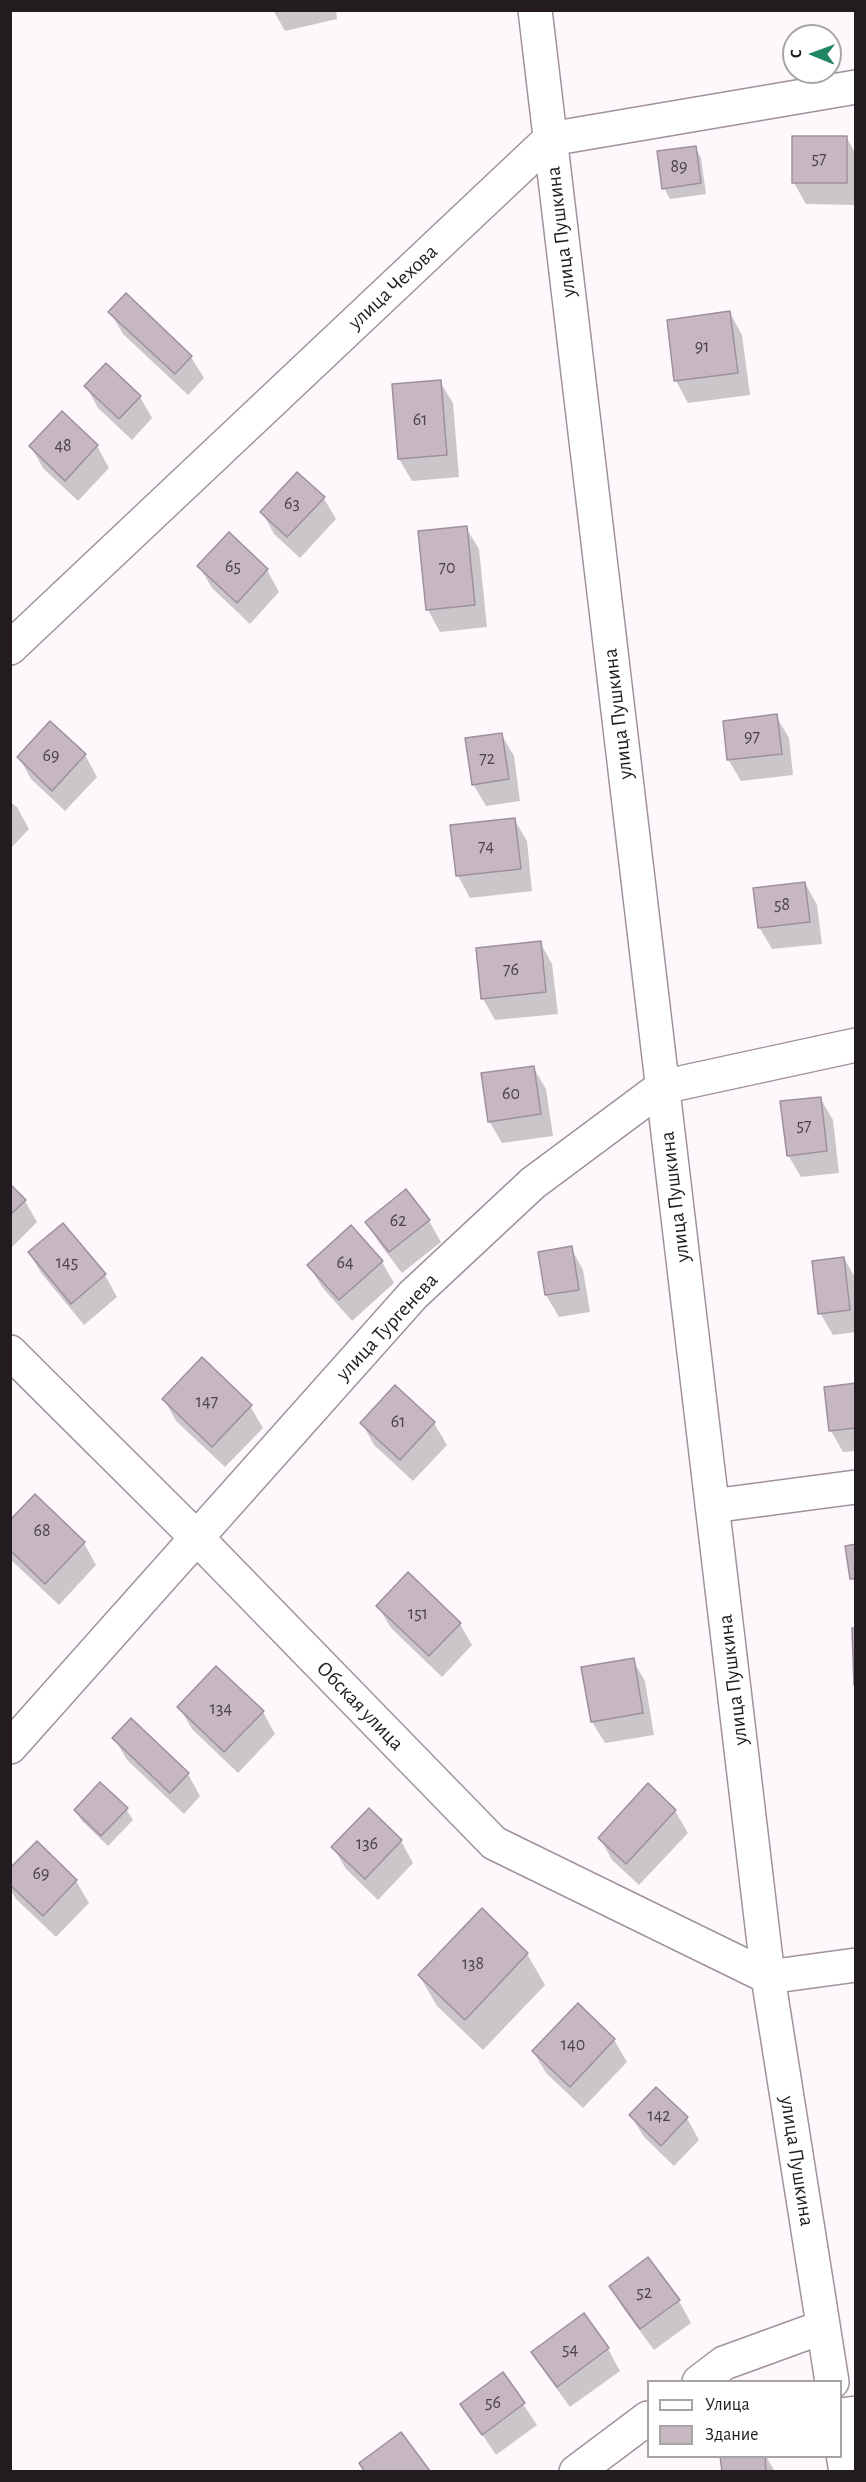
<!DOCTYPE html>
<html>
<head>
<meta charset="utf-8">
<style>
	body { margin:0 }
	#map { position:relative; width:866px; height:2482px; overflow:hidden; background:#fef8fd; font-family:"Alegreya Sans",sans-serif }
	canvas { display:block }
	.frame { position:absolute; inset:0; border:12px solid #221c20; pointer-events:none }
	.legend { position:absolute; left:647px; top:2380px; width:195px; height:78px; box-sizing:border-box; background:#fff; border:2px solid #a7a4a6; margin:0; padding:8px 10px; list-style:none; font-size:18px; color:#221c20 }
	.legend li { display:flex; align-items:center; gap:12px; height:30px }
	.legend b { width:30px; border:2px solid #a7a4a6 }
	.north { position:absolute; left:782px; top:24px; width:60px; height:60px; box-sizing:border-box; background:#fff; border:2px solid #a7a4a6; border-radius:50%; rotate:271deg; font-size:16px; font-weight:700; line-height:24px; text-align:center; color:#221c20 }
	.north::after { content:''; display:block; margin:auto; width:21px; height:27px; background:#1f8661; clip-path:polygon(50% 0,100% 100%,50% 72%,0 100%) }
</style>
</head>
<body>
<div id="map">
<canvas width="866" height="2482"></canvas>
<div class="frame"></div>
<ul class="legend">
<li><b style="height:8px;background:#fff"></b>Улица</li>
<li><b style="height:16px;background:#c6b7c2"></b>Здание</li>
</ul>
<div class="north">С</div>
</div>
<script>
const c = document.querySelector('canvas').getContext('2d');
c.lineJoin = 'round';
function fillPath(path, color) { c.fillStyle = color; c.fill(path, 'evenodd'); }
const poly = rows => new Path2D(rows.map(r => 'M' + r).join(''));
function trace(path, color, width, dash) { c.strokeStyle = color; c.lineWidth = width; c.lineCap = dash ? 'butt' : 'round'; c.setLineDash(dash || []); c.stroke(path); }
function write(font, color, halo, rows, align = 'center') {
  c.font = font + ' "Alegreya Sans",sans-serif'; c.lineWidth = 4.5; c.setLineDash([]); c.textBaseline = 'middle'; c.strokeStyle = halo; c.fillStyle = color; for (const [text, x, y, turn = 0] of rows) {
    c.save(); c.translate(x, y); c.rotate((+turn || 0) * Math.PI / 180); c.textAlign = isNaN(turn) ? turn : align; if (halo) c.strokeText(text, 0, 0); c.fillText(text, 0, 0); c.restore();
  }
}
const shadow = poly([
	[273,10,336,10,337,19,285,31],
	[846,137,856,154,856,205,806,204,794,183],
	[695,147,701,158,706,194,670,199,664,188],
	[110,312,191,357,204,378,188,395,123,334],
	[730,313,742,335,750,395,688,403,676,381],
	[440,382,453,403,459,477,412,481,399,459,394,386],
	[86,386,140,397,152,418,132,440,98,408],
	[97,446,109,468,78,501,43,468,31,447],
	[323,497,336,519,300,558,274,534,262,512],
	[466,528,479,549,487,627,440,632,428,610,420,533],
	[199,566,267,570,279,592,250,624,212,588],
	[776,716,789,738,793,775,741,781,728,759],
	[501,734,514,756,520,801,486,806,473,784],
	[85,755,97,777,65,811,31,779,19,757],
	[10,802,17,807,29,829,10,849],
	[514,819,527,841,532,891,470,898,458,876],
	[805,883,817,905,822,944,772,949,759,927],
	[540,942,552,964,558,1014,495,1020,483,999],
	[533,1067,546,1089,553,1136,502,1143,489,1121],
	[820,1098,833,1120,839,1173,801,1177,788,1155],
	[10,1186,25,1201,37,1222,10,1249],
	[429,1221,441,1242,402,1273,380,1244,367,1222],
	[63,1225,105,1275,117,1297,84,1325,42,1274,29,1253],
	[571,1248,583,1270,590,1312,559,1317,546,1295,539,1253],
	[844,1258,856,1279,856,1332,833,1335,820,1313],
	[382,1262,394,1283,352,1321,322,1287,309,1265],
	[856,1385,856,1451,843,1452,831,1431],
	[164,1399,250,1406,263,1428,225,1467,176,1421],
	[362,1423,434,1423,447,1445,413,1481,374,1445],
	[35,1496,84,1543,96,1565,59,1605,10,1559,10,1522],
	[378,1606,460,1624,472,1645,442,1677,391,1628],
	[633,1660,645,1681,654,1735,605,1743,592,1722],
	[179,1707,263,1712,275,1734,238,1773,192,1729],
	[114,1738,188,1774,200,1796,184,1814,127,1760],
	[126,1809,133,1820,108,1846,82,1821,75,1810],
	[675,1811,688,1833,639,1885,612,1860,600,1838],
	[401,1841,413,1863,378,1900,346,1869,333,1847],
	[37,1844,76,1881,89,1903,56,1937,16,1899,10,1889,10,1871],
	[527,1954,545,1985,483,2050,437,2006,419,1975],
	[578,2005,614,2040,627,2062,583,2108,546,2073,533,2051],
	[631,2116,687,2118,699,2140,674,2166,644,2137],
	[648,2259,679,2301,691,2323,654,2350,623,2308,611,2287],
	[608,2349,620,2371,570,2407,546,2374,533,2352],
	[503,2374,537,2425,496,2455,462,2404],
	[722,2456,766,2456,775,2472,723,2472]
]);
const building = poly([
	[792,136,847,136,847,183,792,183,792,136],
	[696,146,701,183,662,189,657,151,696,146],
	[126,293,192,356,175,374,108,312,126,293],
	[730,311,738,373,674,381,667,320,730,311],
	[106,363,141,396,119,419,84,386,106,363],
	[441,380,447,455,398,459,392,384,441,380],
	[62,411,98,445,65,481,29,446,62,411],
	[297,472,325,497,287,537,260,512,297,472],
	[467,526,475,605,426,610,418,531,467,526],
	[229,532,268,569,237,603,197,566,229,532],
	[777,714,782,754,727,760,723,721,777,714],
	[50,721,86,754,52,791,17,757,50,721],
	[502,733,509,779,472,785,465,738,502,733],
	[515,818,521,869,456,876,450,825,515,818],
	[805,882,810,922,758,928,753,888,805,882],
	[541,941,546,992,481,999,476,948,541,941],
	[534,1066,541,1114,488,1122,481,1073,534,1066],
	[821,1097,827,1151,787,1156,780,1101,821,1097],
	[10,1184,26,1200,10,1215,10,1184],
	[406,1189,430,1220,389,1252,365,1222,406,1189],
	[63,1223,106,1274,71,1304,28,1252,63,1223],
	[351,1225,383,1261,339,1300,307,1265,351,1225],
	[572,1246,579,1290,545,1295,538,1252,572,1246],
	[844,1257,850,1310,818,1314,812,1261,844,1257],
	[202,1357,252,1405,212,1447,162,1399,202,1357],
	[856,1383,856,1428,829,1431,824,1387,856,1383],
	[395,1385,435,1422,400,1460,360,1423,395,1385],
	[35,1494,85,1542,45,1584,10,1550,10,1520,35,1494],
	[856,1544,856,1579,850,1579,845,1546,856,1544],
	[408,1572,461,1623,429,1656,376,1606,408,1572],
	[852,1628,856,1628,856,1685,854,1685,852,1628],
	[634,1658,643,1713,591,1722,581,1667,634,1658],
	[216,1666,264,1711,224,1752,177,1707,216,1666],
	[131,1718,189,1773,170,1793,112,1738,131,1718],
	[100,1782,128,1808,101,1836,74,1810,100,1782],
	[648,1783,676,1810,626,1864,598,1838,648,1783],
	[369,1808,402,1840,365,1879,331,1847,369,1808],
	[37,1841,77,1880,43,1916,10,1885,10,1868,37,1841],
	[482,1908,528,1953,465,2020,418,1975,482,1908],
	[578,2003,615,2039,570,2087,532,2051,578,2003],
	[656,2087,688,2117,661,2146,629,2115,656,2087],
	[648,2257,680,2300,640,2329,609,2286,648,2257],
	[584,2313,609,2348,557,2387,531,2352,584,2313],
	[503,2372,525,2403,482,2435,460,2404,503,2372],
	[401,2432,430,2471,365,2472,359,2463,401,2432],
	[720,2456,765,2456,766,2472,722,2472,720,2456]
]);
const minor = poly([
	[535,10,768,1977,832,2382],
	[10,648,550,139,856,87],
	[10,1352,197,1538,494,1843,768,1977,856,1965],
	[712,1506,856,1487],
	[10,1747,413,1295,533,1183,662,1087,856,1045],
	[699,2382,724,2363,823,2327],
	[840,2415,856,2413],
	[840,2436,846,2472],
	[576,2472,648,2418]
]);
const numberNames = [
	["57",819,159],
	["89",679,167],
	["91",702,347],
	["61",420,420],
	["48",63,446],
	["63",292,504],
	["65",233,567],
	["70",447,568],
	["97",752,737],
	["69",51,756],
	["72",487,759],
	["74",486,847],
	["58",782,905],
	["76",511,970],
	["60",511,1094],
	["57",804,1126],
	["62",398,1221],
	["145",67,1263],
	["64",345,1263],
	["147",207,1402],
	["61",398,1422],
	["68",42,1531],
	["151",418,1614],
	["134",221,1709],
	["136",367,1844],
	["69",41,1874],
	["138",473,1964],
	["140",573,2045],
	["142",659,2116],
	["52",644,2293],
	["54",570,2350],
	["56",493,2403]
];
const streetNames = [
	["улица Пушкина",561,232,-97],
	["улица Чехова",393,287,-43],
	["улица Пушкина",618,714,-97],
	["улица Пушкина",675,1197,-97],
	["улица Тургенева",387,1327,-47],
	["улица Пушкина",733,1680,-97],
	["Обская улица",360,1706,46],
	["улица Пушкина",797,2161,81]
];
fillPath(shadow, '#0003');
fillPath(building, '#c6b7c2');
trace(building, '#9e909b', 1.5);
trace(minor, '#a0929d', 36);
trace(minor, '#fff', 33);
write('18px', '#4b4348', null, numberNames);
write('21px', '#221c20', '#fff', streetNames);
</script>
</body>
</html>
